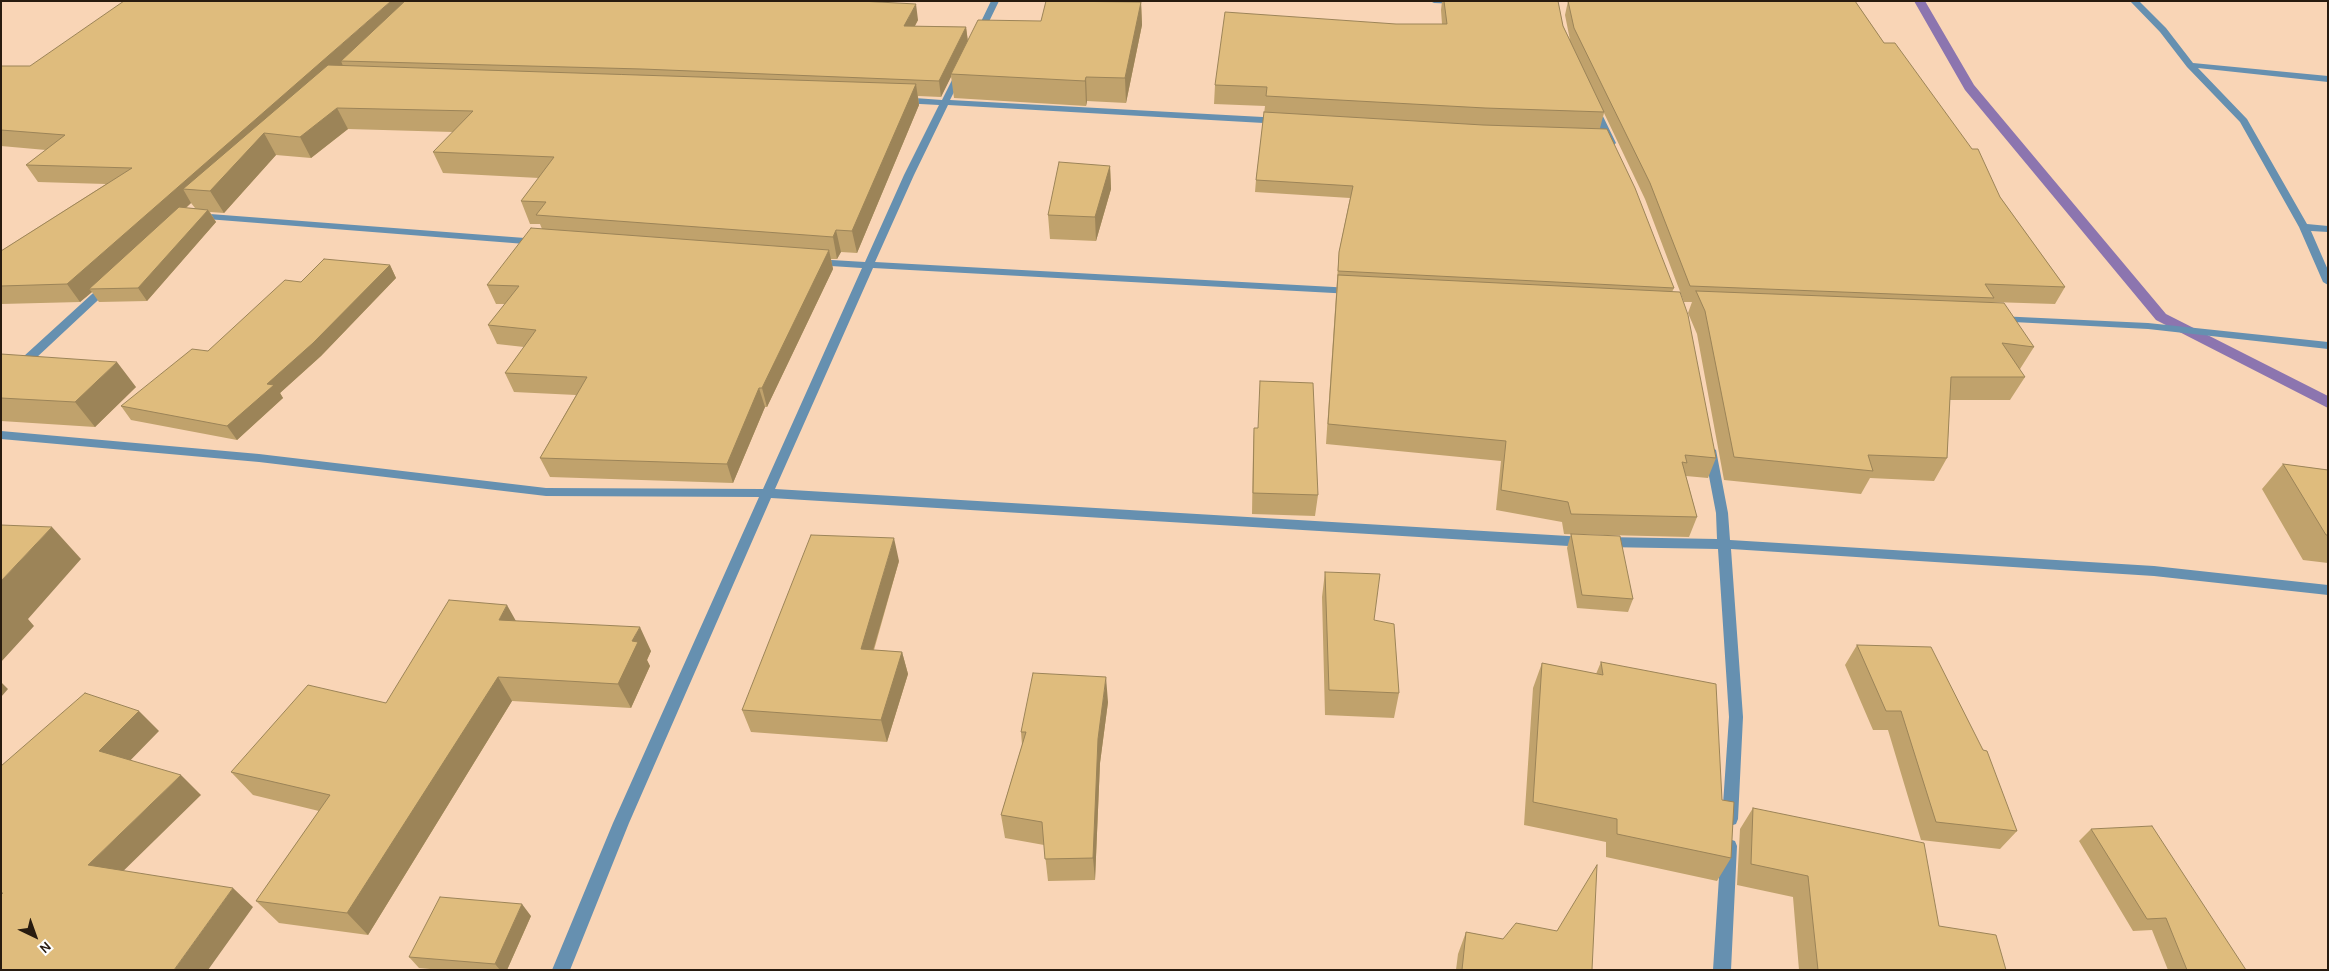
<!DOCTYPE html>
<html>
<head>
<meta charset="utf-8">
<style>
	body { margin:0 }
	#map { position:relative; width:2329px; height:971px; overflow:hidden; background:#f9d5b6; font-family:Karla,sans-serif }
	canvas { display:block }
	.frame { position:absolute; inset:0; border:2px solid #281b0f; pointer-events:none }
	.north { position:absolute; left:10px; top:911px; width:50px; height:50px; -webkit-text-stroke:4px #fefefe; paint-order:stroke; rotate:138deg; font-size:14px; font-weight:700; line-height:20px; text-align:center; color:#281b0f }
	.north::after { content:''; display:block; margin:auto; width:18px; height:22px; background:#281b0f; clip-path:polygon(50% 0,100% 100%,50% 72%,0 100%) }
</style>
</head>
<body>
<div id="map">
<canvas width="2329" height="971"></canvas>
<div class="frame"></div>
<div class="north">N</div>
</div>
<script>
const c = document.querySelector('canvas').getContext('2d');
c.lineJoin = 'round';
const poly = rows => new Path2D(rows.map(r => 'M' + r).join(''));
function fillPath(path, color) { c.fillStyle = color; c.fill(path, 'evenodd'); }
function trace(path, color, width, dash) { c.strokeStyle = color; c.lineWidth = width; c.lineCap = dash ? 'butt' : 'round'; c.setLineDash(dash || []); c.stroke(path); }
const stream = poly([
	[1914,1,1925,1,1974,85,2166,314,2328,396,2328,408,2156,320,1965,90,1914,1]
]);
const minor = poly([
	[991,1,999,1,983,34,976,36,975,34,991,1],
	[1430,1,1462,1,1463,2,1459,4,1434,3,1430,1],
	[2130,1,2139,1,2166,28,2193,63,2328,76,2328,82,2198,68,2247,119,2307,224,2328,226,2328,232,2311,231,2328,270,2328,285,2323,282,2299,227,2240,122,2187,67,2160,32,2130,1],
	[960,69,964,72,950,100,1281,118,1285,121,1281,124,948,105,914,175,875,262,1352,288,1357,291,1352,294,873,268,775,489,1585,537,1590,539,1592,542,1590,545,1585,547,771,498,629,823,570,970,552,970,613,823,759,497,546,496,259,462,1,439,1,431,259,454,546,488,763,489,862,268,815,265,810,262,815,259,865,262,904,175,939,105,901,103,897,100,901,97,942,100,956,72,960,69],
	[1594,103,1598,106,1616,143,1614,145,1606,143,1590,106,1594,103],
	[197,213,538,239,543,242,538,245,194,218,192,216,197,213],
	[107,283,112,286,111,288,5,387,1,388,1,377,103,284,107,283],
	[1998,316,2148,323,2328,342,2328,349,2148,329,1994,321,1993,319,1998,316],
	[1710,446,1716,450,1728,513,1730,540,2154,566,2328,585,2328,595,2154,576,1731,549,1743,717,1738,819,1736,824,1730,826,1724,824,1722,819,1729,717,1718,549,1605,547,1600,545,1598,542,1600,539,1605,537,1717,539,1716,513,1704,450,1710,446],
	[1729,839,1735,841,1737,846,1731,970,1713,970,1721,846,1723,841,1729,839]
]);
const wall = poly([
	[1442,1,1558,1,1563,26,1570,40,1565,15,1568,1,1855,1,1884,43,2000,197,2065,287,2055,304,1992,302,2034,347,2020,369,2019,369,2025,377,2010,400,1950,400,1947,458,1934,481,1870,478,1861,494,1724,480,1697,334,1688,313,1692,302,1684,302,1645,199,1604,113,1600,128,1674,288,1672,292,1716,458,1708,478,1686,476,1697,517,1689,537,1564,534,1562,522,1496,510,1501,461,1326,444,1338,265,1339,252,1350,198,1255,192,1256,180,1265,106,1214,104,1215,85,1396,24,1442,24,1441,10],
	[1141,2,1142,25,1126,103,1087,101,1086,106,954,98,951,76,941,97,918,96,919,105,857,253,841,252,837,259,831,259,833,269,767,407,765,407,733,483,550,477,540,458,576,395,514,392,505,373,524,347,497,344,488,325,505,304,496,304,487,285,542,229,540,224,530,224,521,201,539,178,443,173,433,152,453,132,348,129,311,158,276,155,224,213,210,212,216,222,147,301,99,302,92,292,80,302,1,304,1,251,106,184,38,182,26,165,46,150,1,146,1,66,30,66,918,20,915,26,966,27,968,41,1041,21],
	[191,203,195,208,186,208],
	[1110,166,1111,189,1096,241,1050,239,1048,215],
	[390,265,396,278,321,356,280,393,283,398,237,440,131,420,121,406,208,351,301,282],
	[1,354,136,387,95,427,1,421],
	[1254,428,1257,428,1318,495,1315,516,1252,514,1253,449],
	[2283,464,2328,470,2328,563,2303,560,2262,489],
	[1571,534,1633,599,1628,612,1577,608,1567,548],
	[899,561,874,650,902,652,908,674,887,742,751,732,742,710],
	[1325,572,1374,620,1399,693,1394,718,1325,715,1322,597],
	[516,621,651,651,647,660,650,666,631,708,512,701,368,935,279,923,256,901,319,811,253,795,231,772,386,703],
	[1857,645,2017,831,2000,849,1921,840,1888,730,1873,730,1845,665],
	[1601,662,1722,800,1731,858,1717,881,1606,857,1606,842,1524,825,1533,688,1542,663,1596,674],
	[1108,702,1100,763,1095,880,1048,881,1044,845,1005,838,1001,815,1022,745,1021,732],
	[1753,808,1939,926,2006,970,1799,970,1793,897,1737,885,1740,829],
	[2091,829,2246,970,2168,970,2152,930,2133,931,2079,841],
	[531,916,507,970,441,970,419,968,409,957],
	[1466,932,1503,939,1592,970,1456,970,1458,954]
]);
const shadedWall = poly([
	[391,1,416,1,341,61,343,66,264,133,276,155,224,213,210,191,183,189,191,203,95,289,89,289,92,292,80,302,67,284],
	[1141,2,1142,25,1126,103,1125,78],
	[916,4,918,20,906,42,904,26],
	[966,27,968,43,951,74,951,77,941,97,939,81],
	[1086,77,1087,101,1086,106,1085,81],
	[916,84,919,105,857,253,852,231],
	[337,108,348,129,311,158,300,137],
	[1110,166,1111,189,1096,241,1095,217],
	[208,210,216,222,147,301,138,288],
	[836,230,841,252,837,259,833,237],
	[829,250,833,269,767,407,762,388],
	[390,265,396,278,321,356,280,393,283,398,237,440,227,426,267,384],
	[117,362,136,387,95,427,75,402],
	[759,388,765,407,733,483,727,464],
	[52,527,81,559,28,619,34,626,1,662,1,581],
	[894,538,899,561,867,671,861,649],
	[507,605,521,630,499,620],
	[640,627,651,651,647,660,650,666,631,708,618,684,632,641],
	[902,652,908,674,887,742,881,720],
	[498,677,512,701,368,935,347,913],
	[1106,677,1108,702,1100,763,1095,880,1093,858,1098,739],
	[1,682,8,689,1,697],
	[139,711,159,731,120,771,99,751],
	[181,775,201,795,110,884,88,865],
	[233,888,253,907,208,970,174,970],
	[522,904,531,916,507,970,500,970,495,964]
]);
const building = poly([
	[124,1,391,1,67,284,1,286,1,251,132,168,26,165,65,135,1,130,1,66,30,66,124,1],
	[405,1,860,1,916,4,904,26,966,27,939,81,642,69,341,61,405,1],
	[1046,1,1141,2,1125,78,1086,77,1085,81,951,74,978,20,1041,21,1046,1],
	[1444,1,1558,1,1563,26,1604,112,1485,108,1266,96,1267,87,1215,85,1225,12,1396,24,1447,24,1444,1],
	[1568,1,1855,1,1884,43,1895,43,1972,149,1978,149,2000,197,2065,287,1985,284,1994,298,1690,286,1650,183,1574,28,1568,1],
	[328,65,916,84,852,231,836,230,833,237,536,215,546,202,521,201,554,157,433,152,473,111,337,108,300,137,264,133,210,191,183,189,328,65],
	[1264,112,1483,125,1607,129,1635,188,1674,288,1338,271,1339,252,1353,186,1256,180,1264,112],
	[1059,162,1110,166,1095,217,1048,215,1059,162],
	[179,207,208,210,138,288,89,289,179,207],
	[531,228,829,250,762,388,759,388,727,464,540,458,587,377,505,373,536,330,488,325,519,286,487,285,531,228],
	[324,259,390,265,313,343,267,384,274,385,227,426,121,406,192,349,208,351,285,280,301,282,324,259],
	[1338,275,1680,292,1688,315,1716,458,1685,455,1687,463,1682,462,1697,517,1571,514,1568,502,1501,490,1506,441,1328,424,1338,275],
	[1696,291,2004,303,2034,347,2002,343,2025,377,1951,377,1947,458,1868,455,1873,471,1734,457,1705,311,1696,291],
	[1,354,117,362,75,402,1,398,1,354],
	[1260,381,1313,383,1318,495,1253,493,1254,428,1258,428,1260,381],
	[2283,464,2328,470,2328,535,2326,535,2283,464],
	[1,525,52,527,1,581,1,525],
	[1571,534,1620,536,1633,599,1582,595,1571,534],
	[811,535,894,538,861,649,902,652,881,720,742,710,811,535],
	[1325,572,1380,574,1374,620,1394,624,1399,693,1329,690,1325,572],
	[449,600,507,605,499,620,640,627,632,641,638,642,618,684,498,677,347,913,256,901,330,795,231,772,308,685,386,703,449,600],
	[1857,645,1931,647,1983,750,1987,751,2017,831,1936,822,1901,711,1886,711,1857,645],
	[1601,662,1716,684,1722,800,1734,802,1731,858,1617,834,1617,819,1533,802,1542,663,1603,675,1601,662],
	[1033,673,1106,677,1098,739,1093,858,1045,859,1042,822,1001,815,1026,732,1021,732,1033,673],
	[85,693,139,711,99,751,181,775,88,865,233,888,174,970,1,970,1,895,3,893,1,893,1,766,85,693],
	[1753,808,1924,843,1939,926,1996,935,2006,970,1818,970,1808,876,1751,864,1753,808],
	[2152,826,2246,970,2187,970,2166,918,2147,919,2091,829,2152,826],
	[1597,865,1592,970,1462,970,1466,932,1503,939,1516,923,1557,931,1597,865],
	[440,897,522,904,495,964,409,957,440,897]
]);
fillPath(stream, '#8c75af');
fillPath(minor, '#6690b0');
fillPath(wall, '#c0a26c');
fillPath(shadedWall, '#9c8458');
fillPath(building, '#dfbc7d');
trace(building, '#9c8458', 1);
</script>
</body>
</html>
